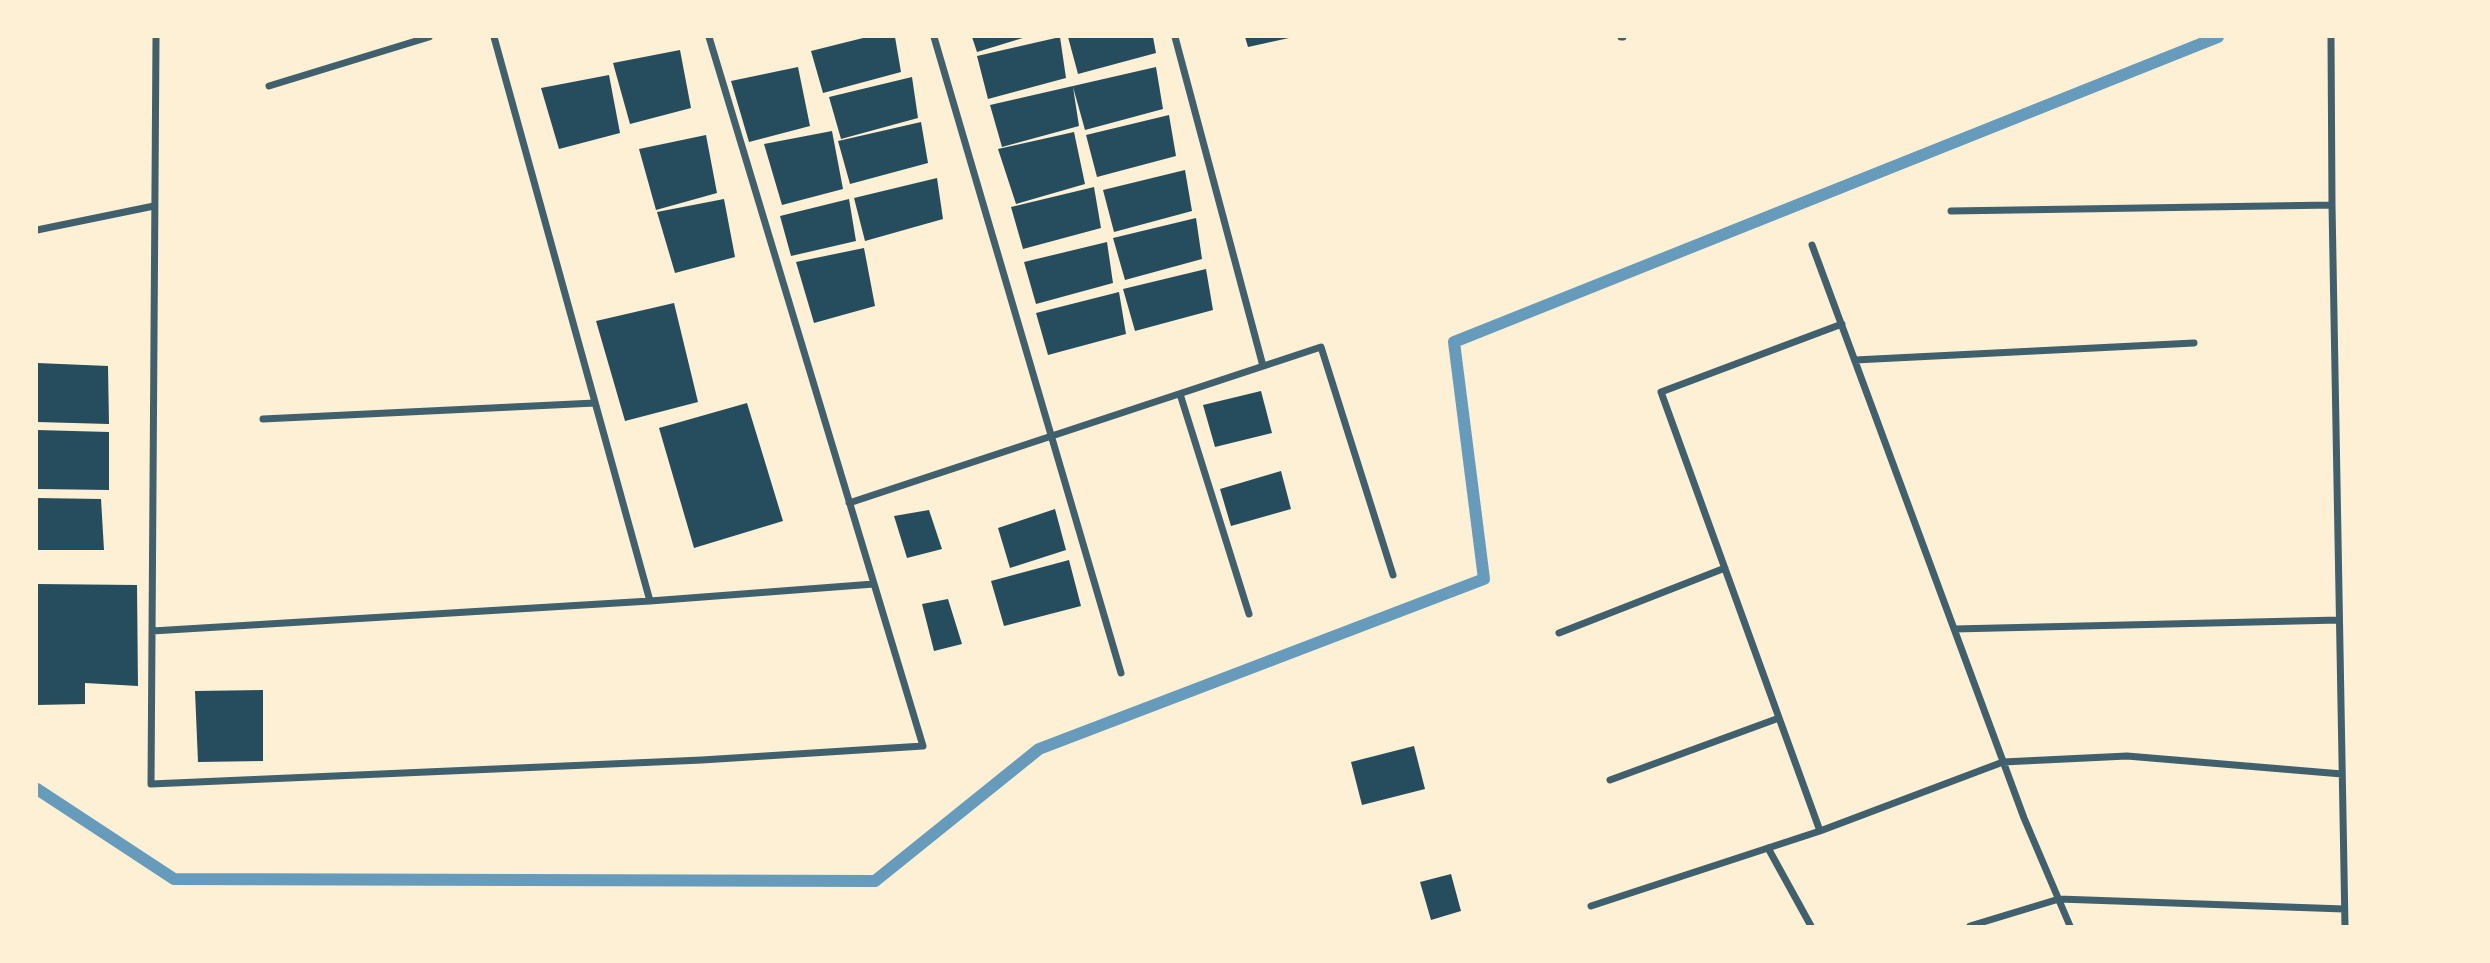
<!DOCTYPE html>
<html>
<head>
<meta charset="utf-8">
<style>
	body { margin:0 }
	#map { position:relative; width:2490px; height:963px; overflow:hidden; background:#fdf0d5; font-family:Inter,sans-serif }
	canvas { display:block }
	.frame { position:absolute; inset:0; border:38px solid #fdf0d5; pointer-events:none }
</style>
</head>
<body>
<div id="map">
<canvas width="2490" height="963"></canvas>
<div class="frame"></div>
</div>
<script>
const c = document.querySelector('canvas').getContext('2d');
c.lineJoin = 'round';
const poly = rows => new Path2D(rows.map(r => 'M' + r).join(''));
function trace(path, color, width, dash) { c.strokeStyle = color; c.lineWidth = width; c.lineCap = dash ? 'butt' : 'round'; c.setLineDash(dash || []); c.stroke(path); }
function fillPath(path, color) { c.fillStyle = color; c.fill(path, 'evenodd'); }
const stream = poly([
	[37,789,174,879,875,881,1039,749,1484,579,1454,342,2218,37]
]);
const building = poly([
	[867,37,895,37,901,72,823,93,811,51],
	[972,37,1026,37,977,52],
	[1060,37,1066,78,988,99,977,56],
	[1068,37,1153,37,1156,53,1078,74],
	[1245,37,1289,37,1289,38,1248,47],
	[680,50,691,108,630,124,613,63],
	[798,67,810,126,749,142,731,81],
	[1156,67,1163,109,1085,130,1073,87,1079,126,1002,147,990,105],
	[609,75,620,133,559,149,541,88],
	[912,77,918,118,841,139,829,97],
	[1169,115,1176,156,1097,177,1086,135],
	[921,122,928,163,850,184,838,141],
	[832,131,843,189,782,205,764,144],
	[1074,132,1085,184,1016,204,998,149],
	[706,135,717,193,656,210,639,149],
	[1185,170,1192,211,1114,232,1103,190],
	[937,178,943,219,865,241,854,198],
	[1094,187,1101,228,1023,249,1011,207],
	[724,199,735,257,675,273,657,212],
	[849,199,856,241,791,256,780,216],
	[1196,218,1202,259,1125,280,1113,238],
	[1107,242,1113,283,1036,304,1024,262],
	[864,248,875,306,814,323,796,262],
	[1206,269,1213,310,1135,331,1123,289],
	[1119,292,1126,334,1048,355,1036,313],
	[674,303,698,402,625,421,596,321],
	[37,363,108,366,109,424,37,422],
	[1261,391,1272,433,1215,447,1203,405],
	[747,403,783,521,694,548,659,428],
	[37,430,109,432,109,490,37,489],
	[1281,471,1291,509,1231,526,1220,489],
	[37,498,101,499,104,550,37,550],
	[1055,509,1066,550,1010,568,998,528],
	[929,510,942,549,907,558,894,516],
	[1069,560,1081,606,1004,626,991,581],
	[37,584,137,585,138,686,85,683,85,704,37,705],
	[948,599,962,644,934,651,922,604],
	[263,690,263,761,198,762,195,691],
	[1414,746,1425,789,1362,805,1351,762],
	[1451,874,1461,911,1431,920,1420,882]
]);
const minor = poly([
	[156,37,151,784,702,760,923,746,709,37],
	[494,37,650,601],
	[934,37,1121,673],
	[1175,37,1263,366],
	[1621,37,1623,37],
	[2331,37,2332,205,2345,926],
	[269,86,429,37],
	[1951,211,2332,205],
	[37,230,154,206],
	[1812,245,2024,818,2070,926],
	[1855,360,2194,343],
	[1180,394,1249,614],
	[263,419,595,403],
	[849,503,1321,347,1393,575],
	[1954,629,2339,620],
	[152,631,650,601,874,584],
	[1559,633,1725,568],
	[1610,780,1779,718],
	[1820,831,1661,392,1842,324],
	[1768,848,1811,926],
	[1591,906,1820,831,2003,762,2127,756,2342,774],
	[1970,926,2059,899,2344,909]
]);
trace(stream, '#669bbc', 12);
fillPath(building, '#264d5e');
trace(minor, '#3f606c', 7);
</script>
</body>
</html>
